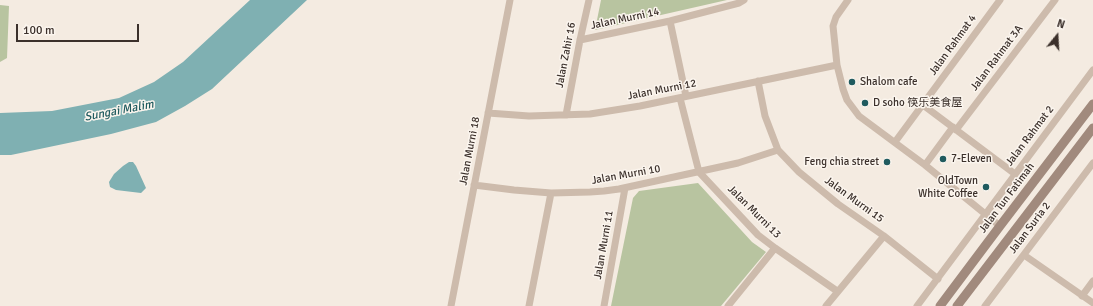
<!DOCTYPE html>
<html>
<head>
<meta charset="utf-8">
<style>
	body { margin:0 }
	#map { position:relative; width:1093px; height:306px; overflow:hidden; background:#f4ebe1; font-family:Signika,sans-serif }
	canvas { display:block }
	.north { position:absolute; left:1037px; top:16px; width:40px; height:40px; -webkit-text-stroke:3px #fbf5ee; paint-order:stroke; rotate:18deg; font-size:11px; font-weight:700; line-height:16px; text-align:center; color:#3b302b }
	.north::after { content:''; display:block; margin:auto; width:14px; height:18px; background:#3b302b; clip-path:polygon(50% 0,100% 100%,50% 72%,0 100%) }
	.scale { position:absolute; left:16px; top:24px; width:123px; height:18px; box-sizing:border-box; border:2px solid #3b302b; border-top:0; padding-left:5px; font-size:12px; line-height:14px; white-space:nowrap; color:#3b302b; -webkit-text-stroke:3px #fbf5ee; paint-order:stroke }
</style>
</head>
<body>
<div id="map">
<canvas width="1093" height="306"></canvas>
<div class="north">N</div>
<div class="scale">100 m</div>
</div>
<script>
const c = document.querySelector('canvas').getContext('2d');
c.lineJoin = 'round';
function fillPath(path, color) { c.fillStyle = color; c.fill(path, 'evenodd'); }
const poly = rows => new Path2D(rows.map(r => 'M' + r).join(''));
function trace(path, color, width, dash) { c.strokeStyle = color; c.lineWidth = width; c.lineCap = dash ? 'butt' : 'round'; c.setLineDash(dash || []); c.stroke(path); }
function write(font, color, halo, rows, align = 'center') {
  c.font = font + ' Signika,"Noto Sans SC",sans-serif'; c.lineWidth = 3; c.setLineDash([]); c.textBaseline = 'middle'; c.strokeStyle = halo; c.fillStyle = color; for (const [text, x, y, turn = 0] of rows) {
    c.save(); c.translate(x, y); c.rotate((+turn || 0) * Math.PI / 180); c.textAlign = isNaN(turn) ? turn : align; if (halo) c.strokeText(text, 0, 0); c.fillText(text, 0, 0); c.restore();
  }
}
const green = poly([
	[601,0,727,0,595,30],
	[0,5,9,6,7,58,0,62],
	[698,183,752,242,766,252,721,306,611,306,633,198,639,191]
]);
const water = poly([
	[250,0,307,0,212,89,185,106,156,122,111,134,11,155,0,155,0,113,52,111,119,98,154,82,183,62],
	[129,162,133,162,136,166,146,188,141,193,116,190,110,187,109,182,114,174,123,166]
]);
const street = poly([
	[848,0,836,17,833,26,837,65,843,89,847,100,859,116,925,165,1000,226],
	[670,21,686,96],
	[580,40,670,21,739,3,744,0],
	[758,81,765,116,778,150,799,172,838,204,884,236,938,279],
	[680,98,699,172,758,235,775,248,837,291],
	[923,105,1015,174],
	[488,113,529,116,590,114,640,106,837,65],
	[566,115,580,40,589,0],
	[956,130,1055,0],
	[895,142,1000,0],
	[925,165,953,127],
	[474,185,514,190,551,193,590,192,604,191,619,189,738,163,778,150],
	[1024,255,1093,303],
	[1082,296,1093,281],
	[451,306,510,0],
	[529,306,551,193],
	[604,306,625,188],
	[728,306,775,248],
	[826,306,884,236],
	[917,306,1093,70],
	[985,306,1093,163]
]);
const secondary = poly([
	[940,306,1000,226,1093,104],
	[957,306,1093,128]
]);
const markers = [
	[852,82,4,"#1f5a5e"],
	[865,103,4,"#1f5a5e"],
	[943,159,4,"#1f5a5e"],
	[887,162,4,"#1f5a5e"],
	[986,187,4,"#1f5a5e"]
];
const streetNames = [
	["Jalan Murni 14",625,19,-12],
	["Jalan Rahmat 4",953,45,-54],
	["Jalan Zahir 16",566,55,-79],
	["Jalan Rahmat 3A",997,58,-53],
	["Jalan Murni 12",662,90,-11],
	["Jalan Rahmat 2",1030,136,-53],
	["Jalan Murni 18",470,151,-79],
	["Jalan Murni 10",626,175,-10],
	["Jalan Tun Fatimah",1007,198,-53],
	["Jalan Murni 15",854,200,36],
	["Jalan Murni 13",754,212,45],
	["Jalan Suria 2",1030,228,-53],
	["Jalan Murni 11",604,245,-80]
];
const poiNames = [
	["Shalom cafe",860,82],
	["D soho 筷乐美食屋",873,103],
	["7-Eleven",951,159],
	["Feng chia street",879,162,"right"],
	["OldTown",978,181,"right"],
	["White Coffee",978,194,"right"]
];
const waterNames = [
	["Sungai Malim",119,111,-11]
];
fillPath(green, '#b8c4a0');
fillPath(water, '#7fb0b2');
trace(street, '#cdbbac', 7);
trace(secondary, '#a18a7d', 9);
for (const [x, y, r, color] of markers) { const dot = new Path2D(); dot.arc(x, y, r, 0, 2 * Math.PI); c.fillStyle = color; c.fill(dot); trace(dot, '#fbf5ee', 1.5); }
write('11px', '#3b302b', '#fbf5ee', streetNames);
write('11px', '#3b302b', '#fbf5ee', poiNames, 'left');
write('italic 12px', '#1f5a5e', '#fbf5ee', waterNames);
</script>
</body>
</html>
